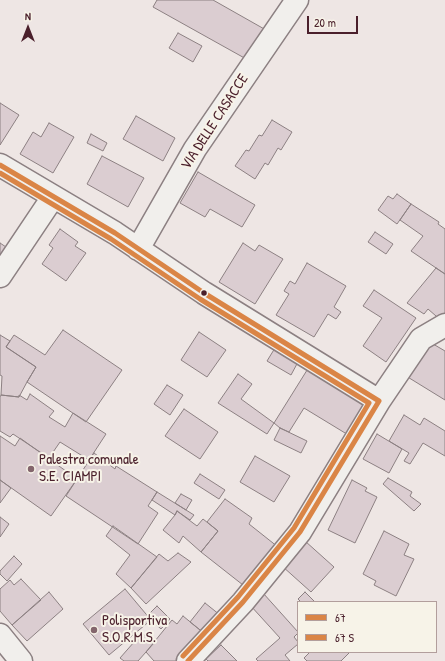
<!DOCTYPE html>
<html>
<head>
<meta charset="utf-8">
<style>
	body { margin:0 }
	#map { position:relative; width:445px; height:661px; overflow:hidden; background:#eee6e4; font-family:"Patrick Hand",sans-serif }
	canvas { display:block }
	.legend { position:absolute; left:297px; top:601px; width:140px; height:52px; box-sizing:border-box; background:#f7f3e8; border:1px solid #b29e9c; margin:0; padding:5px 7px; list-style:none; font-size:12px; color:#4a1f2b }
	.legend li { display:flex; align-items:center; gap:8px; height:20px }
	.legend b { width:20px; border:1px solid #b29e9c }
	.north { position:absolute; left:8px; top:8px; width:40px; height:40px; -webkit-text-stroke:3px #f7f3e8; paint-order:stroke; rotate:0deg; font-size:11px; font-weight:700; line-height:16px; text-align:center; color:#4a1f2b }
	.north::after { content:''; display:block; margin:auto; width:14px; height:18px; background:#4a1f2b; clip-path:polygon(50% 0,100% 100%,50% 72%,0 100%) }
	.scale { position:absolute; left:307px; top:16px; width:51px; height:18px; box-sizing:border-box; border:2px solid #4a1f2b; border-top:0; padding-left:5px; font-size:12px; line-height:14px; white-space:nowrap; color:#4a1f2b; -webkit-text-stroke:3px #f7f3e8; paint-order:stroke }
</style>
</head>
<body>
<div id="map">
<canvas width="445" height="661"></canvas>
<ul class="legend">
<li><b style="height:5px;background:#da8546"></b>67</li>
<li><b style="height:5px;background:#da8546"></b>67 S</li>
</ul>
<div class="north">N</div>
<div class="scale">20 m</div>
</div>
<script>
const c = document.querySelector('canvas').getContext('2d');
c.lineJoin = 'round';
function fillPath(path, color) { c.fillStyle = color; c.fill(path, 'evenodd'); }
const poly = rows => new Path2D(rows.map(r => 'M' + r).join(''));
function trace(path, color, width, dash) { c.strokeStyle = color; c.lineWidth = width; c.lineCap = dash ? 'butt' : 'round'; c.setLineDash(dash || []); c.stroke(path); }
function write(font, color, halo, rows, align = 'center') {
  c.font = font + ' "Patrick Hand",sans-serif'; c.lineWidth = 4; c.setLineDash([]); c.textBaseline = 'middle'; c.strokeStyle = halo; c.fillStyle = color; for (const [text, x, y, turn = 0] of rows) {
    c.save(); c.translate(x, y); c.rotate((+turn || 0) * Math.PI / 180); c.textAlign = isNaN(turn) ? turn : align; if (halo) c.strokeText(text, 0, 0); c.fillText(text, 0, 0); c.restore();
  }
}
const building = poly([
	[157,0,213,0,266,30,248,60,153,7,157,0],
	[178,33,202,46,193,62,169,48,178,33],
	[0,103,19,115,0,145,0,103],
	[136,116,175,138,163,161,123,139,136,116],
	[272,120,292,132,281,150,278,148,268,165,265,163,255,179,235,166,246,150,249,151,259,135,262,136,272,120],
	[49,123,74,137,53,173,20,154,33,132,41,137,49,123],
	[91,134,107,143,103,151,87,143,91,134],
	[102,156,144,178,128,207,87,184,102,156],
	[198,172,255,205,242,227,210,209,205,217,180,203,198,172],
	[397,194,411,204,397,224,378,210,388,196,393,199,397,194],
	[411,204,439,222,438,224,445,229,445,274,411,251,423,236,400,220,411,204],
	[60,229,78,242,75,246,86,253,66,281,42,264,53,248,49,245,60,229],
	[375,232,393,244,386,254,368,242,375,232],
	[0,243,6,247,0,255,0,243],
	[243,243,255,251,259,245,283,259,255,304,219,282,243,243],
	[307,263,346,286,334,307,341,312,336,319,328,314,314,337,276,315,289,294,284,291,290,281,295,284,307,263],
	[436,268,445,274,445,322,444,323,428,309,424,314,407,303,436,268],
	[374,290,416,318,386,362,363,346,382,318,363,306,374,290],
	[63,330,122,370,86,422,27,382,36,367,6,347,14,335,45,355,63,330],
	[199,332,226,350,207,377,181,360,199,332],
	[0,335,10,341,6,347,36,367,27,382,19,397,1,395,2,376,0,375,0,335],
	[428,341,445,351,445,400,406,376,428,341],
	[275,348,298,362,291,375,267,361,275,348],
	[309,367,369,404,350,436,304,408,289,432,280,428,274,423,309,367],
	[238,374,252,384,241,399,274,423,267,434,218,403,238,374],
	[167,385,183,395,170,415,154,404,167,385],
	[30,394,54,411,49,417,65,427,73,413,106,434,89,460,60,442,49,458,13,434,10,437,0,431,0,397,1,395,19,397,19,395,27,400,30,394],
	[184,409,218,432,200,459,165,436,184,409],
	[404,415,420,425,424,418,445,431,445,456,423,443,410,464,404,461,409,453,389,441,404,415],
	[280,428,307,441,301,453,274,440,280,428],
	[377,434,402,449,389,473,363,459,377,434],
	[0,436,15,446,20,438,77,479,51,516,0,480,0,436],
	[94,453,115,469,116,466,157,492,148,506,158,513,138,544,66,496,94,453],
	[255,456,290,476,274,502,240,482,255,456],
	[200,474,225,490,219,499,194,483,200,474],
	[388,478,412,492,410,496,421,504,414,511,383,484,388,478],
	[0,480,11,488,0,503,0,480],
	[352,480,367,488,365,491,377,497,355,543,328,530,352,480],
	[157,492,186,510,194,515,190,520,177,511,175,515,152,500,157,492],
	[181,494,192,500,186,510,175,503,181,494],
	[225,499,252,518,249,524,278,547,243,585,201,552,218,531,207,522,225,499],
	[177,511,197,526,203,519,218,531,201,552,183,536,179,543,163,530,175,515,177,511],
	[0,517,9,524,0,537,0,517],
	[113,526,157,557,131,588,116,574,130,555,106,536,113,526],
	[384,531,409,544,404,555,414,559,396,596,374,585,376,581,363,574,384,531],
	[305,541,334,567,311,592,282,566,305,541],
	[178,553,191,562,146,604,131,588,159,554,168,561,178,553],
	[14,556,22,564,7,581,0,574,0,571,14,556],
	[21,579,41,600,12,625,0,611,0,589,10,580,14,585,21,579],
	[125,589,151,620,109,655,83,624,125,589],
	[49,592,63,609,27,641,12,625,49,592],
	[305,592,315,602,301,602,298,599,305,592],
	[263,593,298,632,298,633,294,637,298,642,298,644,285,655,290,661,258,661,256,659,280,638,250,605,263,593],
	[205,603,220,615,205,634,190,622,205,603],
	[157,606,170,619,161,629,147,616,157,606],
	[183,616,205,634,179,661,154,661,146,652,172,620,177,624,183,616],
	[142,633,154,643,138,661,124,661,120,658,142,633],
	[221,645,237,661,208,661,206,659,221,645],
	[310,652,350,652,341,661,307,661,304,658,310,652]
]);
const minor = poly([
	[0,165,115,233,204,293,379,401],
	[138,249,195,149,297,0],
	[0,276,53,197],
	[0,635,21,661],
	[188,661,243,602,300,532,379,401,421,339,445,325]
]);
const bus1 = poly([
	[0,165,115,233,204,293,379,401,300,532,243,602,188,661]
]);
const bus2 = poly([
	[0,173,111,239,200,299,369,403,294,528,238,597,183,656]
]);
const markers = [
	[204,293,3.5,"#4a1f2b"],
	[31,469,4,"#83656c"],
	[94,630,4,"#83656c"]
];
const streetNames = [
	["VIA DELLE CASACCE",215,122,-57]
];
const poiNames = [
	["Palestra comunale",39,460],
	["S.E. CIAMPI",39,477],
	["Polisportiva",102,621],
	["S.O.R.M.S.",102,638]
];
fillPath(building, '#dbcdd1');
trace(building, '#8c8082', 1);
trace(minor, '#8c8082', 25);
trace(minor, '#f1efec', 22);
trace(bus1, '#da8546', 5);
trace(bus2, '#da8546', 5);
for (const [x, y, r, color] of markers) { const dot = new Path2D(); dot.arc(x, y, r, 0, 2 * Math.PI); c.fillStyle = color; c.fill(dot); trace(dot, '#f7f3e8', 1.5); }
write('15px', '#4a1f2b', '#f7f3e8', streetNames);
write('15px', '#4a1f2b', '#f7f3e8', poiNames, 'left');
</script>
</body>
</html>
